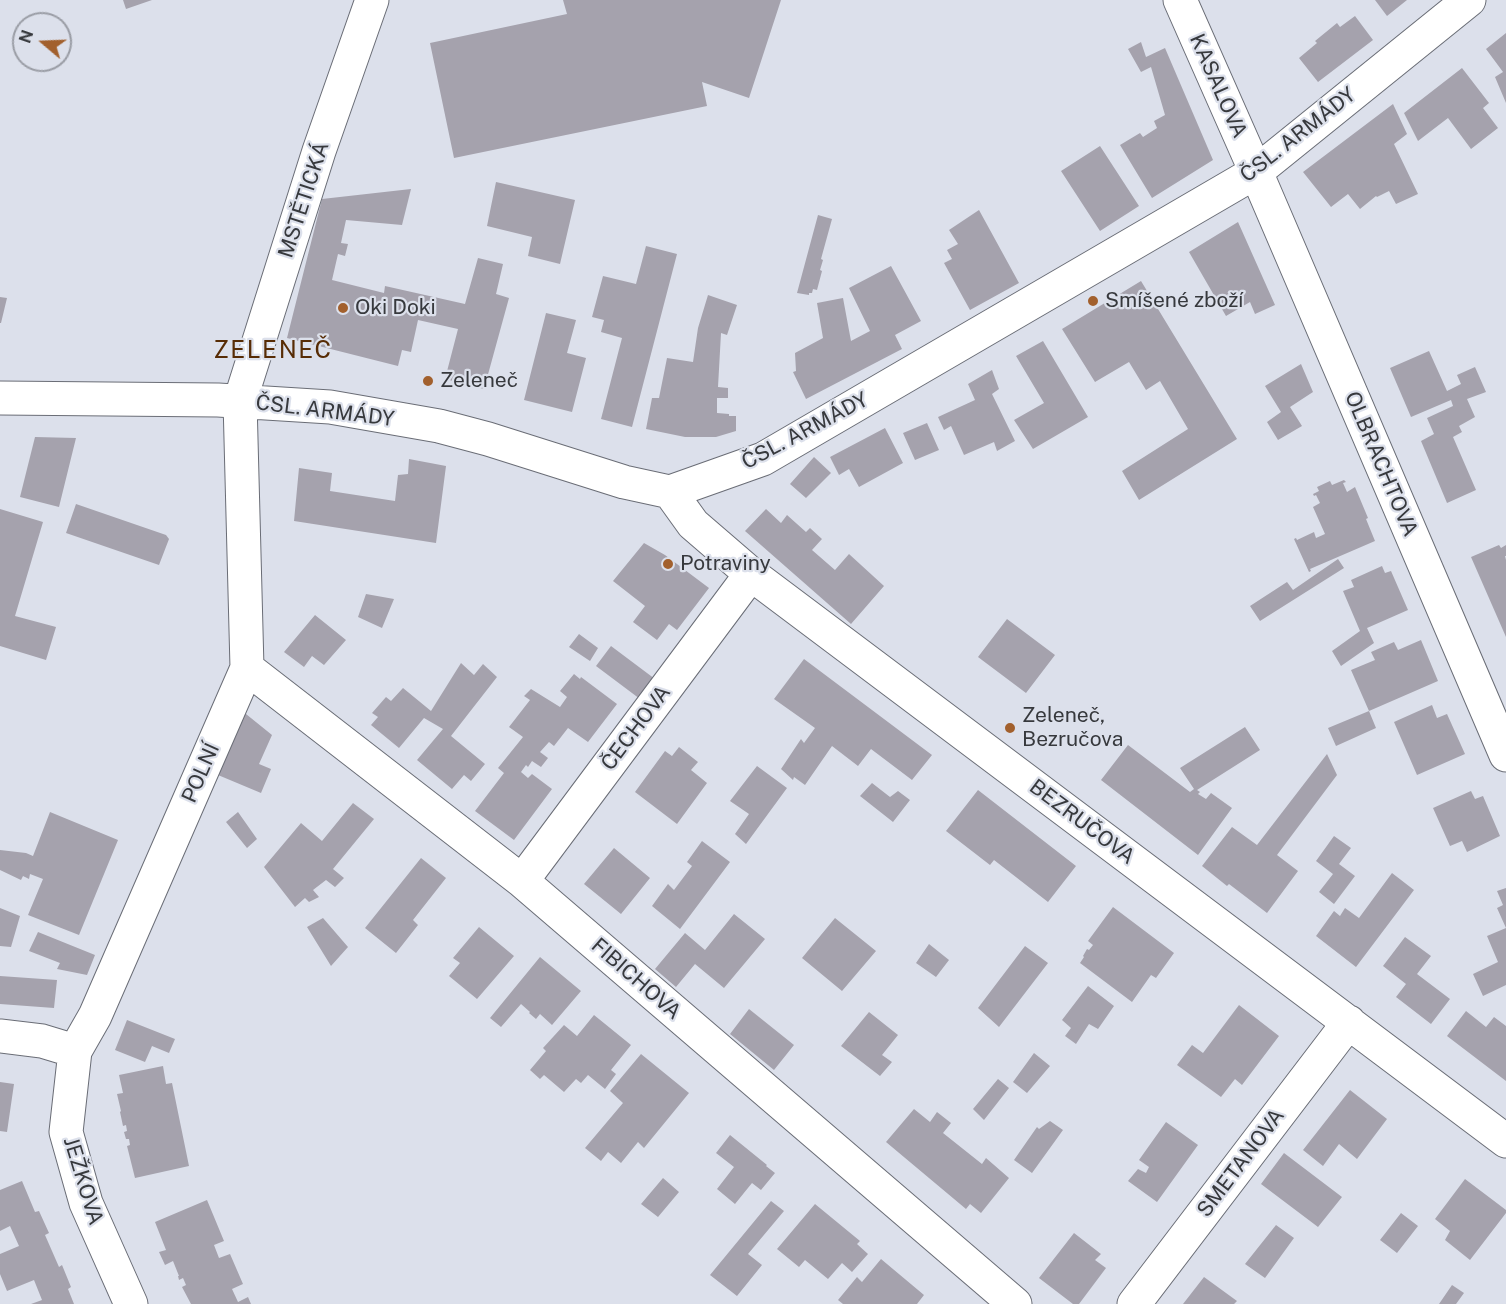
<!DOCTYPE html>
<html>
<head>
<meta charset="utf-8">
<style>
	body { margin:0 }
	#map { position:relative; width:1506px; height:1304px; overflow:hidden; background:#dce0eb; font-family:"Public Sans",sans-serif }
	canvas { display:block }
	.north { position:absolute; left:12px; top:12px; width:60px; height:60px; box-sizing:border-box; background:#dce0eb; border:2px solid #9a9da5; border-radius:50%; rotate:289deg; font-size:16px; font-weight:700; line-height:24px; text-align:center; color:#37393d }
	.north::after { content:''; display:block; margin:auto; width:21px; height:27px; background:#a2602d; clip-path:polygon(50% 0,100% 100%,50% 72%,0 100%) }
</style>
</head>
<body>
<div id="map">
<canvas width="1506" height="1304"></canvas>
<div class="north">N</div>
</div>
<script>
const c = document.querySelector('canvas').getContext('2d');
c.lineJoin = 'round';
function fillPath(path, color) { c.fillStyle = color; c.fill(path, 'evenodd'); }
const poly = rows => new Path2D(rows.map(r => 'M' + r).join(''));
function trace(path, color, width, dash) { c.strokeStyle = color; c.lineWidth = width; c.lineCap = dash ? 'butt' : 'round'; c.setLineDash(dash || []); c.stroke(path); }
function write(font, color, halo, rows, align = 'center') {
  c.font = font + ' "Public Sans",sans-serif'; c.lineWidth = 4.5; c.setLineDash([]); c.textBaseline = 'middle'; c.strokeStyle = halo; c.fillStyle = color; for (const [text, x, y, turn = 0] of rows) {
    c.save(); c.translate(x, y); c.rotate((+turn || 0) * Math.PI / 180); c.textAlign = isNaN(turn) ? turn : align; if (halo) c.strokeText(text, 0, 0); c.fillText(text, 0, 0); c.restore();
  }
}
const building = poly([
	[123,0,152,0,126,9],
	[563,0,781,0,749,98,702,82,707,106,454,158,430,43,567,14],
	[1375,0,1407,0,1387,16],
	[1355,16,1373,40,1318,82,1299,58,1317,43,1315,41,1337,23,1340,27],
	[1506,33,1506,103,1495,77,1503,72,1486,49],
	[1141,42,1146,57,1165,48,1213,160,1152,198,1120,145,1140,133,1143,137,1157,128,1154,121,1165,115,1151,67,1141,72,1128,49],
	[1462,68,1489,103,1483,108,1498,128,1471,149,1448,118,1418,141,1404,113],
	[1393,104,1407,134,1394,144,1418,194,1396,204,1389,191,1377,197,1376,196,1360,209,1348,194,1331,207,1303,172],
	[1100,146,1139,206,1100,231,1061,171],
	[496,182,575,200,560,264,528,256,532,237,487,226],
	[411,189,402,225,346,220,341,243,348,244,345,256,338,254,332,280,384,293,385,286,465,304,478,258,503,264,496,294,509,298,484,389,445,379,458,329,418,320,411,352,402,350,398,366,287,338,322,199],
	[979,210,1019,283,970,310,944,263,952,259,947,250,958,244,949,230],
	[818,215,832,219,821,259,823,260,820,270,822,271,817,290,813,289,812,293,809,293,809,295,797,293],
	[1238,222,1275,305,1255,314,1250,302,1226,316,1189,252],
	[646,246,677,254,632,427,601,419,622,338,601,332,604,320,592,317,603,276,636,284],
	[891,266,921,321,895,335,902,349,806,399,793,372,796,371,795,353,823,338,817,303,843,298,851,341,870,331,849,288],
	[1141,281,1237,439,1139,500,1122,471,1188,429,1160,381,1146,390,1129,362,1095,382,1062,329],
	[708,295,737,305,727,335,721,333,718,387,728,388,728,398,717,398,717,413,729,414,729,416,736,416,736,431,716,437,685,437,646,429,652,398,659,398,667,358,693,362,698,328],
	[0,297,7,298,1,323,0,323],
	[546,313,576,320,567,353,586,358,572,412,524,400],
	[1043,341,1088,417,1033,449,1014,420,1044,403,1016,356],
	[1429,351,1447,391,1461,384,1457,375,1475,367,1486,392,1467,399,1475,417,1459,426,1462,432,1453,437,1476,490,1447,503,1421,441,1434,434,1427,418,1453,406,1451,400,1411,417,1390,368],
	[1301,364,1313,392,1290,407,1302,426,1278,440,1267,422,1281,412,1265,386],
	[992,370,999,389,992,394,1015,441,997,451,994,442,964,455,951,426,944,430,938,417,975,400,968,384],
	[927,423,939,450,915,460,903,433],
	[885,428,903,463,859,487,849,469,839,475,830,457],
	[35,437,76,438,59,507,20,497],
	[814,457,831,473,806,498,790,484],
	[409,459,446,466,436,543,294,521,299,468,332,473,330,491,395,501,398,475,408,474],
	[1344,480,1346,482,1343,483,1347,492,1355,487,1368,518,1366,519,1375,541,1310,569,1311,571,1309,572,1294,539,1296,538,1297,540,1314,532,1316,538,1325,534,1313,507,1320,503,1316,495,1314,496,1313,494,1319,491,1317,487,1330,481,1332,485],
	[76,504,166,535,169,539,159,565,66,533],
	[0,509,43,522,15,616,56,627,46,660,0,646],
	[766,509,781,523,787,515,806,532,810,528,822,539,812,550,835,570,849,554,884,586,851,624,745,531],
	[644,543,665,555,709,588,677,630,669,624,657,640,633,622,645,606,613,581],
	[1499,545,1501,548,1506,545,1506,556,1505,556,1506,560,1506,637,1471,557],
	[1338,559,1344,568,1260,621,1250,606,1287,582,1293,590],
	[1382,566,1385,573,1391,571,1408,610,1367,628,1374,643,1341,666,1332,651,1360,631,1343,591,1354,587,1351,580],
	[366,594,394,599,382,628,358,617],
	[315,615,346,640,324,665,312,656,304,667,284,652],
	[1007,619,1055,655,1026,693,978,657],
	[579,634,598,648,590,661,569,647],
	[1421,640,1438,681,1369,711,1351,670,1375,660,1371,652,1394,642,1398,650],
	[611,646,655,679,640,699,596,666],
	[804,659,932,755,912,780,871,749,858,766,832,746,805,785,794,777,793,780,781,769,801,739,804,743,815,728,774,699],
	[461,663,474,675,483,664,497,677,451,736,485,764,471,781,464,775,452,789,417,760,443,729,424,718,399,748,371,725,378,717,372,713,386,697,391,701,403,688,431,711],
	[574,674,580,679,581,677,617,704,588,742,568,728,554,746,549,742,540,752,548,758,541,767,532,761,528,767,526,765,521,772,528,778,532,774,552,789,514,840,475,811,504,773,498,768,523,737,509,727,530,700,524,696,531,689,560,707,567,697,560,691],
	[1432,705,1437,718,1447,714,1465,754,1417,775,1394,722],
	[1369,711,1376,728,1336,746,1328,728],
	[244,714,246,714,272,735,259,764,271,769,261,793,218,775],
	[1245,727,1260,750,1197,790,1200,792,1198,794,1206,799,1211,793,1232,808,1198,855,1101,780,1128,745,1190,792,1194,789,1180,768],
	[679,747,698,762,691,770,707,783,677,824,635,792,665,751,672,756],
	[1327,754,1337,775,1277,855,1298,871,1267,913,1229,884,1227,886,1202,866,1232,827,1257,845],
	[757,766,787,788,746,844,735,834,749,814,730,801],
	[872,783,890,797,898,791,910,800,893,822,860,796],
	[978,790,1076,866,1048,902,994,860,990,865,946,831],
	[1471,791,1475,799,1483,796,1500,836,1467,852,1462,841,1450,846,1433,808],
	[353,803,374,819,333,869,344,878,335,887,326,880,313,890,319,897,309,902,305,898,295,907,264,867,301,823,322,841],
	[50,812,118,840,79,935,28,915,43,879,30,874,29,879,23,876,21,880,0,870,0,850,26,853,33,856],
	[238,812,257,839,247,848,226,822],
	[1334,836,1351,848,1339,864,1355,876,1334,904,1319,892,1333,874,1316,861],
	[702,841,730,862,680,929,652,906,668,884,674,890,692,866,687,862],
	[614,848,650,878,621,914,584,884],
	[421,858,446,878,413,920,418,925,396,953,365,928],
	[1392,873,1414,890,1356,967,1316,936,1334,911,1340,916,1345,908,1359,918],
	[1506,888,1506,928,1497,908,1503,905,1497,891],
	[1113,907,1174,953,1156,978,1151,975,1132,1002,1080,963,1084,957,1083,956,1087,949,1089,950,1093,945,1088,941],
	[0,908,20,916,11,947,0,946],
	[734,914,765,939,724,988,695,964,676,987,655,969,685,933,705,950],
	[323,918,348,947,331,966,307,927],
	[835,918,876,951,842,991,802,958],
	[479,927,514,956,477,999,449,976,460,963,453,958],
	[1506,928,1506,985,1483,996,1473,974,1498,962,1487,936],
	[38,932,95,955,87,975,57,969,60,963,29,951],
	[1405,937,1431,956,1417,974,1450,999,1431,1024,1396,997,1406,984,1383,966],
	[929,944,949,960,936,977,916,963],
	[1025,946,1048,963,999,1027,978,1008],
	[540,957,581,991,552,1025,540,1014,536,1019,529,1013,530,1012,521,1004,501,1027,490,1018],
	[0,976,57,980,54,1008,0,1004],
	[1088,986,1114,1006,1098,1029,1089,1024,1076,1044,1065,1036,1071,1028,1062,1020],
	[1239,1005,1279,1036,1242,1085,1235,1079,1221,1097,1177,1065,1192,1045,1203,1053],
	[749,1009,794,1045,774,1070,730,1034],
	[1466,1011,1486,1027,1494,1017,1506,1026,1506,1081,1447,1036],
	[869,1012,898,1035,882,1055,892,1062,880,1076,841,1046],
	[594,1015,631,1045,611,1070,616,1074,605,1089,588,1075,581,1083,576,1079,564,1092,544,1075,540,1079,530,1070,546,1051,543,1048,564,1025,577,1036],
	[127,1020,175,1039,169,1053,152,1046,145,1062,115,1050],
	[1034,1053,1050,1066,1027,1093,1013,1082],
	[641,1054,689,1093,644,1148,638,1142,621,1163,608,1152,601,1161,585,1148,623,1103,610,1091],
	[163,1066,166,1084,172,1083,189,1166,135,1178,127,1146,130,1145,129,1139,126,1139,124,1132,127,1131,126,1125,123,1126,120,1112,121,1111,117,1094,123,1093,119,1075],
	[998,1079,1009,1088,984,1120,973,1109],
	[0,1082,14,1084,7,1132,0,1131],
	[1350,1090,1387,1119,1357,1159,1339,1144,1323,1166,1303,1150],
	[914,1109,930,1122,937,1112,951,1123,943,1133,982,1164,986,1158,1009,1178,981,1213,970,1204,966,1209,886,1142],
	[1050,1121,1063,1130,1032,1173,1014,1160,1037,1127,1039,1129],
	[1166,1122,1198,1145,1157,1202,1128,1181,1138,1169,1146,1173,1149,1167,1139,1160],
	[730,1135,767,1165,766,1166,775,1173,761,1190,752,1183,735,1204,717,1189,734,1167,716,1153],
	[1284,1153,1342,1197,1318,1227,1261,1184],
	[663,1178,679,1192,658,1217,641,1204],
	[1465,1179,1506,1210,1506,1213,1470,1260,1445,1240,1450,1231,1435,1219],
	[22,1181,35,1212,39,1211,49,1233,45,1235,59,1267,62,1265,71,1287,68,1289,74,1304,31,1304,42,1300,34,1280,7,1291,0,1274,0,1254,19,1246,10,1226,0,1231,0,1190],
	[207,1200,224,1241,214,1245,219,1258,230,1254,243,1284,232,1289,238,1302,248,1297,251,1304,191,1304,182,1287,186,1285,183,1278,179,1280,178,1276,179,1276,173,1261,165,1265,159,1252,166,1250,155,1222],
	[771,1201,784,1211,748,1254,762,1265,737,1296,710,1275],
	[815,1204,860,1241,857,1244,868,1254,852,1272,842,1263,828,1279,805,1260,799,1267,777,1249],
	[1401,1213,1418,1226,1397,1253,1380,1240],
	[1276,1225,1294,1238,1265,1278,1245,1264],
	[1074,1233,1101,1254,1095,1260,1106,1268,1079,1304,1073,1304,1039,1278],
	[881,1259,924,1295,917,1304,843,1304,838,1300,857,1277,862,1282],
	[1204,1277,1237,1301,1234,1304,1183,1304],
	[1452,1285,1464,1293,1456,1304,1439,1304]
]);
const minor = poly([
	[1180,0,1256,172,1506,755],
	[0,398,218,400,330,407,439,426,488,439,624,482,670,492,763,459,1256,172,1469,0],
	[670,492,693,524,751,574,1506,1141],
	[247,668,522,881,1015,1304],
	[522,881,751,574],
	[0,1036,42,1041,75,1051],
	[131,1304,86,1203,66,1132,75,1051,95,1016,247,668,240,401,319,151,372,0],
	[1134,1304,1349,1022]
]);
const markers = [
	[1093,301,6,"#a2602d"],
	[343,308,6,"#a2602d"],
	[428,381,6,"#a2602d"],
	[668,564,6,"#a2602d"],
	[1010,728,6,"#a2602d"]
];
const streetNames = [
	["KASALOVA",1218,86,66],
	["ČSL. ARMÁDY",1298,135,-38],
	["MSTĚTICKÁ",304,200,-72],
	["ČSL. ARMÁDY",325,411,7],
	["ČSL. ARMÁDY",805,431,-28],
	["OLBRACHTOVA",1381,464,67],
	["ČECHOVA",636,728,-53],
	["POLNÍ",201,773,-66],
	["BEZRUČOVA",1082,822,37],
	["FIBICHOVA",636,979,41],
	["SMETANOVA",1241,1163,-53],
	["JEŽKOVA",83,1181,73]
];
const poiNames = [
	["Smíšené zboží",1105,301],
	["Oki Doki",355,308],
	["Zeleneč",440,381],
	["Potraviny",680,564],
	["Zeleneč,",1022,716],
	["Bezručova",1022,740]
];
const quarterNames = [
	["ZELENEČ",273,351]
];
fillPath(building, '#a5a2ad');
trace(minor, '#6a6d76', 35);
trace(minor, '#fff', 33);
for (const [x, y, r, color] of markers) { const dot = new Path2D(); dot.arc(x, y, r, 0, 2 * Math.PI); c.fillStyle = color; c.fill(dot); trace(dot, '#dce0eb', 2); }
write('21px', '#37393d', '#dce0eb', streetNames);
write('21px', '#37393d', '#dce0eb', poiNames, 'left');
c.letterSpacing = '1.5px';
write('24px', '#572c05', '#dce0eb', quarterNames);
c.letterSpacing = '0px';
</script>
</body>
</html>
